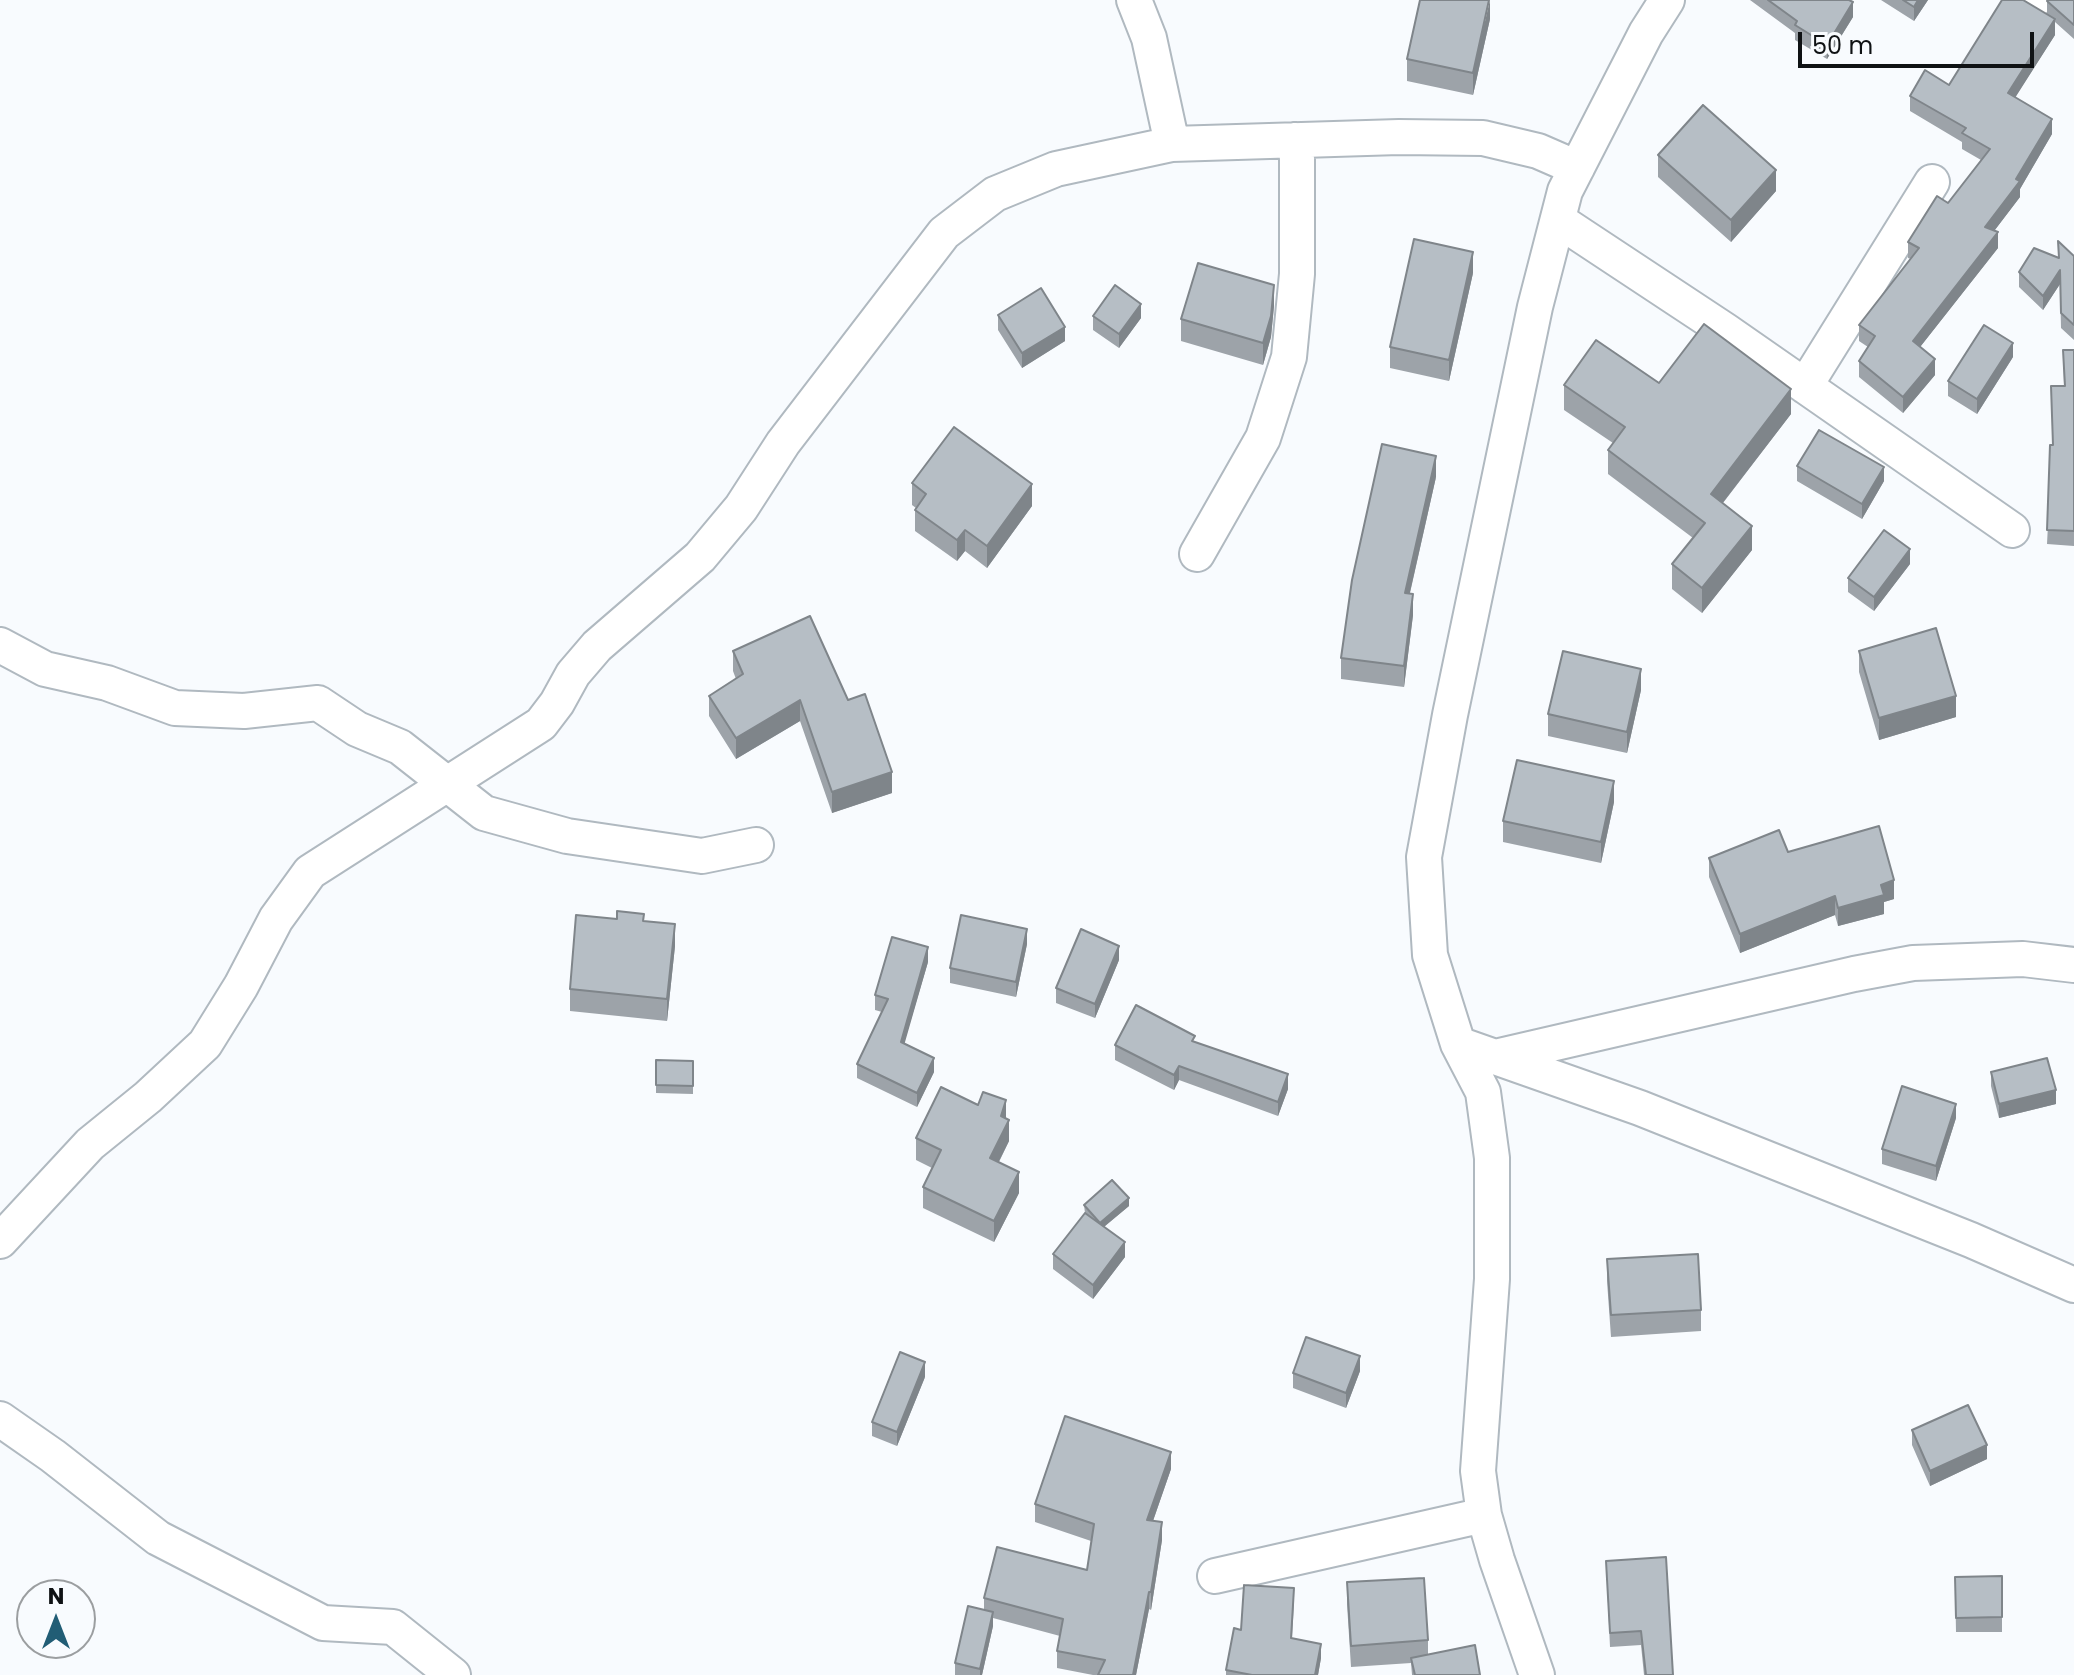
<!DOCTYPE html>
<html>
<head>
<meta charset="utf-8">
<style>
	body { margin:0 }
	#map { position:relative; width:2074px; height:1675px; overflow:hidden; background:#f8fbfe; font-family:Poppins,sans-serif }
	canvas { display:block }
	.north { position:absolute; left:16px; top:1579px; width:80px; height:80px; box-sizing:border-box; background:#f8fbfe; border:2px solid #9b9ea0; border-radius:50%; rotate:0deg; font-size:22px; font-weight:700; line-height:32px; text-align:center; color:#0f1214 }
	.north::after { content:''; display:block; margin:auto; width:28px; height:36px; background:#215d75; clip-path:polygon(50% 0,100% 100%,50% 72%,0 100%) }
	.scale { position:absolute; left:1798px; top:32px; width:236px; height:36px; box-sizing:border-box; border:4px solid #0f1214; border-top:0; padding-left:10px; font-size:24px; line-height:28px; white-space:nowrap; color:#0f1214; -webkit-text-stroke:6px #f8fbfe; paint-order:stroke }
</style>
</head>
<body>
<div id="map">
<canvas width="2074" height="1675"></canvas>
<div class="north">N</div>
<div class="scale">50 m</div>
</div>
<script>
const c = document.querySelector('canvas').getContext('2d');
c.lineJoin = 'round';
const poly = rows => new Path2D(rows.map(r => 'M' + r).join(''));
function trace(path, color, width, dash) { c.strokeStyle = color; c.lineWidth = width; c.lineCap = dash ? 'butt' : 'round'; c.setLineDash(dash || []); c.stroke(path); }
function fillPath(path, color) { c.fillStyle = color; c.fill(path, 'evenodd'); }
const street = poly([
	[1134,0,1149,38,1172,144],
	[2032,0,2034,1],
	[1558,220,1726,331,2012,530],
	[1805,386,1932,182],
	[1197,554,1263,438,1289,357,1297,274,1297,159,1295,140],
	[0,645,45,669,107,683,175,708,244,711,318,703,357,729,400,747,484,813,567,836,702,856,756,845],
	[1458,1044,1640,1108,1971,1240,2074,1285],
	[1495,1057,1854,974,1913,963,2023,959,2074,965],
	[0,1241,90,1144,148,1097,205,1044,241,986,276,919,310,872,541,724,557,703,573,674,597,646,700,557,741,508,783,443,944,233,995,194,1056,169,1172,144,1399,137,1483,138,1538,151,1577,168],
	[0,1419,53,1456,158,1538,323,1623,393,1627,453,1675],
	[1215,1576,1484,1515],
	[1537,1675,1497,1560,1484,1515,1478,1471,1492,1279,1492,1158,1483,1092,1458,1044,1430,955,1424,857,1450,715,1535,307,1565,191,1646,33,1667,0]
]);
const wall = poly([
	[1750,0,1849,0,1853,17,1827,59,1795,40,1795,33],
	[1881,0,1928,0,1914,21],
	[2074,0,2074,39,2055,22,2055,35,2015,97,2052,134,2020,189,2020,197,1994,231,1998,248,1920,347,1935,375,1903,413,1859,377,1859,361,1868,347,1859,341,1859,325,1911,259,1908,258,1908,242,1948,203,1981,160,1962,149,1962,142,1910,111,1910,96,1949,85,2047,14,2047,1],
	[1490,19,1473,95,1407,81,1407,59],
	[1658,155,1776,191,1731,242,1658,177],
	[2058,241,2074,256,2074,340,2061,328,2060,284,2043,310,2019,287,2019,272,2058,258],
	[1473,273,1449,381,1390,368,1390,347],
	[1274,306,1271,337,1263,365,1181,341,1181,319],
	[998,315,1065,341,1022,368,998,330],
	[1093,316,1141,318,1119,348,1093,330],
	[2063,350,2074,350,2074,546,2047,544,2052,445,2064,386],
	[2013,357,1977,414,1948,396,1948,381],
	[1659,383,1791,414,1723,503,1752,550,1702,613,1672,589,1672,564,1693,538,1608,474,1608,450,1613,443,1564,410,1564,385],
	[1797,466,1884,481,1862,519,1797,481],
	[1436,477,1410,593,1413,615,1404,687,1341,679,1341,658],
	[912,483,1032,506,987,568,965,551,957,561,915,531,915,510,916,508,912,505],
	[1910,564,1874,611,1848,592,1848,578],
	[733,651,848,700,892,793,832,813,800,721,736,759,709,716,709,696,736,679,733,671],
	[1859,651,1956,717,1879,740,1859,672],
	[1641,690,1627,753,1548,736,1548,714],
	[1614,802,1601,863,1503,842,1503,821],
	[1788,852,1894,899,1884,902,1884,914,1838,926,1835,915,1740,953,1709,877,1709,858],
	[644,921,675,946,667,1021,570,1011,570,989],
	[1027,944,1016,997,950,983,950,968],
	[1119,960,1095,1018,1056,1003,1056,988],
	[928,962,904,1043,934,1072,917,1107,857,1078,857,1064,882,1012,875,1010,875,995],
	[1195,1042,1288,1089,1278,1116,1179,1080,1174,1090,1115,1060,1115,1045],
	[656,1060,693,1061,693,1094,656,1093],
	[1991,1072,2056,1104,1999,1118,1991,1086],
	[1006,1118,1009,1141,999,1162,1019,1193,994,1242,923,1208,923,1187,932,1168,916,1160,916,1138],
	[1956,1118,1936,1181,1882,1164,1882,1149],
	[1084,1205,1129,1206,1104,1227,1125,1257,1093,1299,1053,1269,1053,1254,1085,1213],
	[1607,1259,1701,1310,1701,1331,1611,1337,1607,1281],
	[1360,1371,1346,1408,1293,1388,1293,1373],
	[925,1377,897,1446,872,1436,872,1422],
	[1912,1430,1987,1459,1930,1486,1912,1445],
	[1171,1469,1153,1521,1162,1540,1151,1610,1149,1609,1136,1675,1093,1675,1057,1668,1057,1651,1060,1636,993,1618,993,1626,982,1675,955,1675,955,1663,984,1610,984,1598,1087,1570,1091,1541,1035,1522,1035,1504],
	[1606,1561,1673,1675,1644,1675,1641,1645,1610,1647],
	[2002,1576,2002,1632,1956,1632,1955,1577],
	[1347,1582,1428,1640,1428,1654,1480,1675,1412,1675,1411,1663,1351,1667,1347,1604],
	[1294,1602,1292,1639,1321,1658,1318,1675,1226,1675,1226,1670,1241,1630]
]);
const shadedWall = poly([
	[1490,0,1490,19,1473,95,1473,73],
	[1918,0,1928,0,1914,21,1914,7],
	[1853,2,1853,17,1827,59,1827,45],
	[2055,19,2055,35,2008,109,2008,93],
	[2052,119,2052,134,2020,189,2020,197,1985,243,1985,227,2016,179],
	[1776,170,1776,191,1731,242,1731,220],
	[1998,232,1998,248,1913,356,1913,341],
	[1473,252,1473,273,1449,381,1449,360],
	[2060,270,2060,284,2043,310,2043,296],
	[1274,285,1274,306,1271,337,1263,365,1263,343],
	[1141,304,1141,318,1119,348,1119,334],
	[1065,327,1065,341,1022,368,1022,353],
	[2013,343,2013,357,1977,414,1977,399],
	[1935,359,1935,375,1903,413,1903,397],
	[1791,389,1791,414,1711,518,1711,494],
	[1436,456,1436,477,1405,614,1405,593],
	[1884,467,1884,481,1862,519,1862,504],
	[1032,484,1032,506,987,568,987,546],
	[1752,526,1752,550,1702,613,1702,588],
	[965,530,965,551,957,561,957,540],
	[1910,549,1910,564,1874,611,1874,597],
	[1413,594,1413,615,1404,687,1404,666],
	[1641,669,1641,690,1627,753,1627,732],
	[1956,696,1956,717,1879,740,1879,718],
	[800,700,800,721,736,759,736,738],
	[892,772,892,793,832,813,832,792],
	[1614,781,1614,802,1601,863,1601,842],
	[1894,880,1894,899,1884,902,1884,914,1838,926,1838,908,1881,885],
	[1835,896,1835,915,1740,953,1740,934],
	[675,924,675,946,667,1021,667,999],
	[1027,929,1027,944,1016,997,1016,982],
	[1119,946,1119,960,1095,1018,1095,1004],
	[928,947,928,962,901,1056,901,1042],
	[934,1058,934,1072,917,1107,917,1093],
	[1179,1066,1179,1080,1174,1090,1174,1075],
	[1288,1074,1288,1089,1278,1116,1278,1102],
	[2056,1090,2056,1104,1999,1118,1999,1104],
	[1006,1100,1006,1121,1009,1120,1009,1141,990,1179,990,1158,1001,1116],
	[1956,1104,1956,1118,1936,1181,1936,1166],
	[1019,1172,1019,1193,994,1242,994,1221],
	[1129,1198,1129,1206,1100,1230,1100,1223],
	[1125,1242,1125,1257,1093,1299,1093,1285],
	[1360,1356,1360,1371,1346,1408,1346,1393],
	[925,1362,925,1377,897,1446,897,1432],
	[1987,1445,1987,1459,1930,1486,1930,1471],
	[1171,1452,1171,1469,1147,1538,1147,1520],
	[1162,1522,1162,1540,1151,1610,1151,1592],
	[1149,1592,1149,1609,1136,1675,1133,1675],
	[993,1612,993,1626,982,1675,980,1675,980,1669],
	[1321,1644,1321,1658,1318,1675,1315,1675]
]);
const building = poly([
	[1420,0,1489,0,1473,73,1407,59,1420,0],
	[1768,0,1849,0,1853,2,1827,45,1795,25,1797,21,1768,0],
	[1903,0,1918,0,1914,7,1903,0],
	[2002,0,2023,0,2055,19,2008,93,2052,119,2016,179,2020,181,1985,227,1998,232,1913,341,1935,359,1903,397,1859,361,1875,336,1859,325,1919,248,1908,242,1937,196,1948,203,1990,149,1962,133,1966,128,1910,96,1925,70,1949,85,2002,0],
	[2048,0,2074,0,2074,25,2047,1,2048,0],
	[1703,105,1776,170,1731,220,1658,155,1703,105],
	[1414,239,1473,252,1449,360,1390,347,1414,239],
	[2058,241,2074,256,2074,325,2061,313,2060,270,2043,296,2019,272,2034,248,2059,258,2058,241],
	[1198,263,1274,285,1271,316,1263,343,1181,319,1198,263],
	[1115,285,1141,304,1119,334,1093,316,1115,285],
	[1041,288,1065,327,1022,353,998,315,1041,288],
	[1704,324,1791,389,1711,494,1752,526,1702,588,1672,564,1705,523,1608,450,1625,427,1564,385,1596,340,1659,383,1704,324],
	[1984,325,2013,343,1977,399,1948,381,1984,325],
	[2063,350,2074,350,2074,531,2047,530,2050,445,2053,445,2051,386,2065,386,2063,350],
	[954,427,1032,484,987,546,965,530,957,540,915,510,926,494,912,483,954,427],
	[1819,430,1884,467,1862,504,1797,466,1819,430],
	[1382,444,1436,456,1405,593,1413,594,1404,666,1341,658,1352,580,1382,444],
	[1884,530,1910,549,1874,597,1848,578,1884,530],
	[810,616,848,700,865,694,892,772,832,792,800,700,736,738,709,696,743,674,733,651,810,616],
	[1936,628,1956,696,1879,718,1859,651,1936,628],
	[1563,651,1641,669,1627,732,1548,714,1563,651],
	[1517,760,1614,781,1601,842,1503,821,1517,760],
	[1879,826,1894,880,1881,885,1884,895,1838,908,1835,896,1740,934,1709,858,1779,830,1788,852,1879,826],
	[617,911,644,914,643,921,675,924,667,999,570,989,576,915,617,919,617,911],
	[961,915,1027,929,1016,982,950,968,961,915],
	[1081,929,1119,946,1095,1004,1056,988,1081,929],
	[892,937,928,947,901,1042,934,1058,917,1093,857,1064,888,999,875,995,892,937],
	[1136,1005,1195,1036,1192,1041,1288,1074,1278,1102,1179,1066,1174,1075,1115,1045,1136,1005],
	[2047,1058,2056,1090,1999,1104,1991,1072,2047,1058],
	[656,1060,693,1061,693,1086,656,1085,656,1060],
	[1902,1086,1956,1104,1936,1166,1882,1149,1902,1086],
	[941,1087,978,1105,983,1092,1006,1100,1001,1116,1009,1120,990,1158,1019,1172,994,1221,923,1187,941,1150,916,1138,941,1087],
	[1112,1180,1129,1198,1100,1223,1084,1205,1112,1180],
	[1085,1213,1125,1242,1093,1285,1053,1254,1085,1213],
	[1698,1254,1701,1310,1611,1315,1607,1259,1698,1254],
	[1306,1337,1360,1356,1346,1393,1293,1373,1306,1337],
	[900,1352,925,1362,897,1432,872,1422,900,1352],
	[1968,1405,1987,1445,1930,1471,1912,1430,1968,1405],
	[1065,1416,1171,1452,1147,1520,1162,1522,1151,1592,1149,1592,1133,1675,1098,1675,1105,1660,1057,1651,1063,1619,984,1598,997,1547,1087,1570,1094,1524,1035,1504,1065,1416],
	[1666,1557,1673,1675,1646,1675,1641,1631,1610,1633,1606,1561,1666,1557],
	[2002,1576,2002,1617,1956,1618,1955,1577,2002,1576],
	[1424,1578,1428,1640,1351,1646,1347,1582,1424,1578],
	[1244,1585,1294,1588,1291,1638,1321,1644,1315,1675,1252,1675,1226,1670,1234,1628,1241,1630,1244,1585],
	[968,1606,993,1612,980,1669,955,1663,968,1606],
	[1475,1645,1480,1675,1415,1675,1411,1658,1475,1645]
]);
trace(street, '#b0b9c0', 38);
trace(street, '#fff', 34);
fillPath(wall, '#9da3a9');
fillPath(shadedWall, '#7f858a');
fillPath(building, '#b6bec5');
trace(building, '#7f858a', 2);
</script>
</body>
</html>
